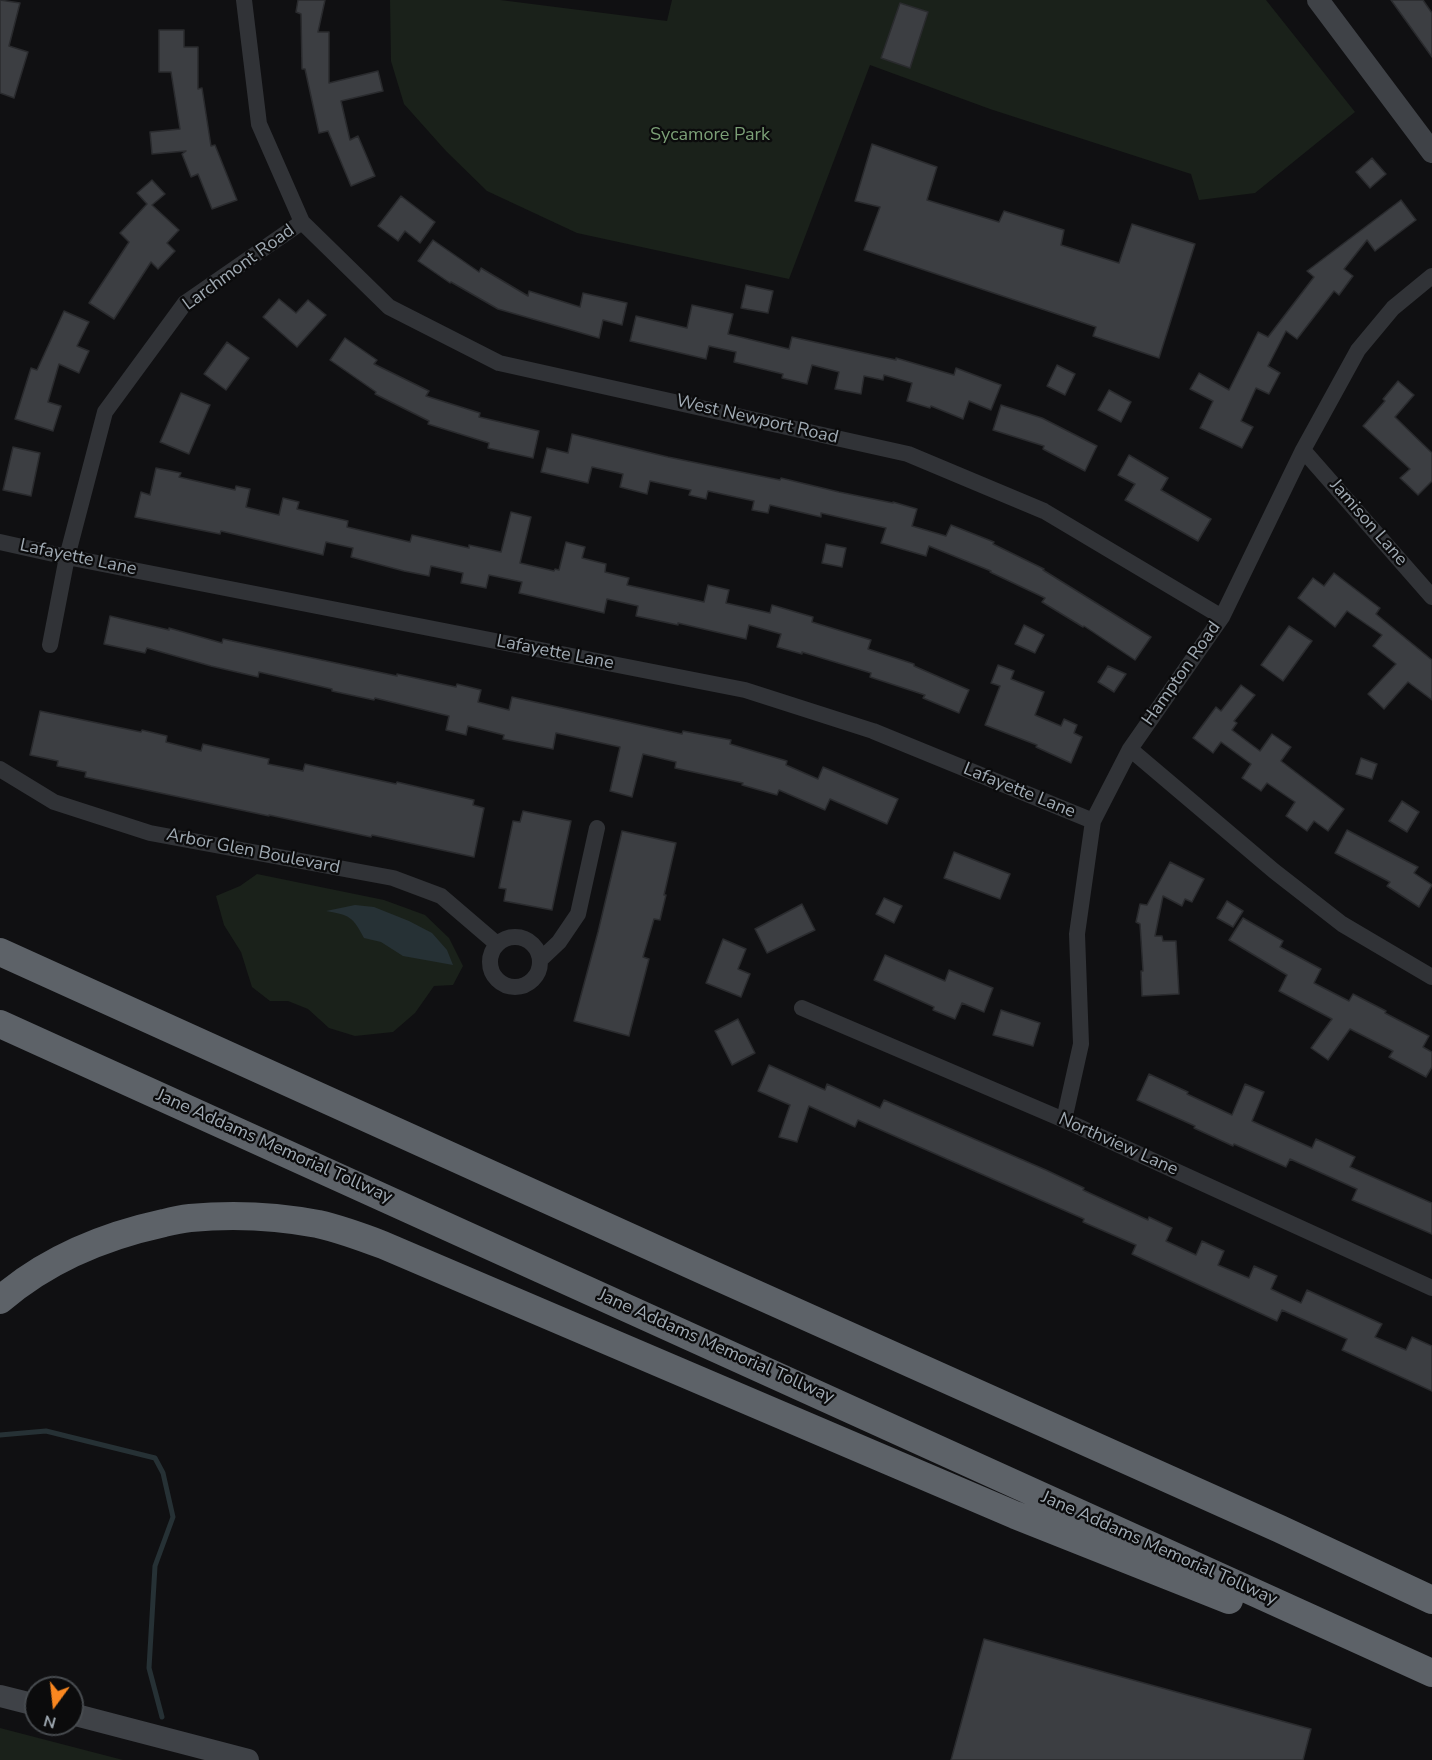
<!DOCTYPE html>
<html>
<head>
<meta charset="utf-8">
<style>
	body { margin:0 }
	#map { position:relative; width:1432px; height:1760px; overflow:hidden; background:#101012; font-family:"Nunito Sans",sans-serif }
	canvas { display:block }
	.north { position:absolute; left:24px; top:1676px; width:60px; height:60px; box-sizing:border-box; background:#0b0b0c; border:2px solid #474b4f; border-radius:50%; rotate:195deg; font-size:16px; font-weight:700; line-height:24px; text-align:center; color:#a0aab3 }
	.north::after { content:''; display:block; margin:auto; width:21px; height:27px; background:#f98720; clip-path:polygon(50% 0,100% 100%,50% 72%,0 100%) }
</style>
</head>
<body>
<div id="map">
<canvas width="1432" height="1760"></canvas>
<div class="north">N</div>
</div>
<script>
const context = document.querySelector('canvas').getContext('2d');
context.lineJoin = 'round';
function paint(path, color) {
  context.fillStyle = color;
  context.fill(path, 'evenodd');
}
function trace(path, color, width, dash) {
  context.strokeStyle = color;
  context.lineWidth = width;
  context.lineCap = dash ? 'butt' : 'round';
  context.setLineDash(dash || []);
  context.stroke(path);
}
function drawText(font, color, halo, rows, align = 'center') {
  context.font = font + ' "Nunito Sans",sans-serif';
  context.lineWidth = 4.5;
  context.setLineDash([]);
  context.textBaseline = 'middle';
  context.strokeStyle = halo;
  context.fillStyle = color;
  for (const [text, x, y, turn = 0] of rows) {
    context.save();
    context.translate(x, y);
    context.rotate((+turn || 0) * Math.PI / 180);
    context.textAlign = isNaN(turn) ? turn : align;
    if (halo) context.strokeText(text, 0, 0);
    context.fillText(text, 0, 0);
    context.restore();
  }
}
paint(new Path2D(`
	M390,0h110l167,21 5,-21h594l89,112 -100,81 -56,7 -8,-26 -201,-65 -120,-44 -81,214 -212,-46 -90,-42 -41,-40 -42,-47 -13,-43z
	M257,874l127,26 41,15 24,23 14,28 -10,19 -19,1 -19,27 -22,19 -38,4 -26,-8 -21,-19 -20,-8h-18l-18,-14 -11,-35 -17,-27 -8,-29 24,-10z
	M0,1728l123,32h-123z`), '#1a211a');
paint(new Path2D(`
	M355,905l19,2 35,14 23,12 15,17 6,15 -50,-9 -22,-14 -17,-4c-11,-21 -14,-23 -38,-27z`), '#263135');
trace(new Path2D(`
	M0,1435l46,-4 109,27 8,15 10,44 -18,49 -6,102 13,49`), '#263135', 5);
const building = new Path2D(`
	M0,0l20,3 -11,43 19,6 -14,46 -14,-5z
	M298,0h27l-7,32h11v51l49,-12 5,20 -42,10 9,39 8,-4 17,40 -24,10 -23,-55 -9,2 -14,-64h-3l-1,-55 -5,-2z
	M1391,0h32l9,13v44z
	M900,3l28,9 -18,56 -29,-10z
	M159,30h25v17h14v42l4,-1 9,58 4,-1 22,55 -25,9 -14,-35 -7,3 -9,-23 4,-3 -34,3 -2,-22 30,-3 -9,-57h-12z
	M872,144l65,23 -10,33 72,22 5,-11 60,19 -3,15 58,18 13,-39 63,20 -36,114 -66,-22 3,-9 -232,-77 16,-43 -25,-6z
	M1372,158l14,16 -16,14 -14,-16z
	M152,180l13,14 -13,11 27,25 -12,13 8,8 -17,18 -7,-7 -37,57 -25,-16 40,-61 -9,-9 27,-29 -10,-11z
	M401,196l34,26 -15,21 -15,-12 -7,10 -20,-15z
	M1401,200l15,20 -41,31 -8,-11 -23,29 9,7 -14,19 -5,-4 -37,48 -11,-8 -18,35 12,7 -11,21 -13,-6 -15,33 12,6 -11,21 -42,-20 13,-27 -23,-12 9,-16 30,17 29,-58 10,5 46,-60 -7,-6z
	M433,240l46,32 2,-4 47,28 1,-5 51,16 3,-14 44,10 -5,22 -19,-5 -4,18 -101,-29 -47,-27 -1,1 -32,-22z
	M746,285l27,6 -5,22 -27,-5z
	M279,299l17,14 12,-13 18,15 -29,32 -34,-30z
	M692,305l41,9 -5,20 61,15 3,-12 104,23v-2l58,17 2,-7 45,17 -10,25 -22,-9 -6,18 -32,-13 -1,2 -23,-7 5,-18 -28,-8 -1,5 -19,-4 -3,18 -26,-5 4,-17 -27,-7 -5,19 -25,-6 1,-4 -49,-12 2,-10 -27,-6 -3,13 -76,-18 6,-25 51,12z
	M64,311l25,11 -12,24 12,5 -10,22 -20,-9 -11,38 13,4 -8,25 -38,-12 16,-51 6,2z
	M345,338l32,22 -3,4 55,27 -3,5 54,17 -1,4 60,14 -6,27 -45,-10 1,-5 -61,-19 1,-3 -54,-27 1,-2 -46,-32z
	M227,342l22,16 -23,32 -22,-16z
	M1057,365l18,9 -10,21 -18,-9z
	M1398,381l16,14 -19,22 37,36v28l-14,14 -18,-17 10,-9 -47,-43 22,-25 -2,-2z
	M1109,390l22,12 -10,20 -23,-12z
	M181,393l29,12 -21,49 -29,-12z
	M1001,405l41,13 55,28 -12,25 -42,-22 1,-3 -51,-16z
	M572,434l96,23 112,23 1,-2 58,14 54,11v-1l24,7 -5,17 34,10 5,-11 43,17 -1,2 51,25 -1,1 108,67 -16,23 -51,-34 -1,1 -41,-25 3,-4 -55,-26 1,-1 -62,-25 -3,10 -45,-13 5,-15 -65,-15v4l-51,-12 -2,8 -16,-3 2,-9 -46,-10 -2,8 -17,-4 2,-5 -41,-9 -3,13 -27,-7 3,-13 -31,-7 -4,16 -47,-11 6,-24 21,5z
	M13,447l27,6 -9,43 -28,-6z
	M1129,455l39,23 -7,12 50,29 -13,22 -73,-41 10,-16 -17,-9z
	M156,468l25,5 -2,4 56,13 1,-4 14,3 -4,18 33,8 4,-17 16,4 -2,7 51,12 -1,6 63,15 2,-7 57,13v-3l32,7 10,-40 20,5 -11,46 34,8 1,-2 4,1 7,-28 19,5 -3,11 24,6 -1,8 24,6 -2,7 77,17 4,-17 21,5 -3,13 44,10 2,-8 41,12 -1,5 59,18 -3,9 46,15v2l55,24 -10,23 -36,-15 2,-3 -55,-18 1,-4 -69,-21v2l-25,-7 4,-13 -32,-9 -3,14 -68,-16v2l-42,-9 2,-10 -31,-7 -3,14 -85,-20 3,-11 -33,-7 -3,13 -25,-5 2,-10 -32,-7 -2,10 -25,-5 -53,-14 2,-9 -27,-6 -3,13 -102,-24 -1,3 -85,-17 6,-25 9,3z
	M826,544l20,4 -4,19 -20,-4z
	M1334,573l46,35 -4,6 56,46v40l-24,-18 -24,27 -16,-15 28,-30 -23,-18 9,-11 -35,-24 -12,16 -37,-29 15,-20 11,8z
	M110,616l59,14v-2l53,15 1,-4 174,37v-2l59,13 1,-3 24,6 -3,12 31,8 3,-13 170,37 1,-3 48,9 -1,4 57,17 -1,4 32,14 5,-12 75,32 -11,25 -57,-25 -5,11 -46,-20 -2,5 -35,-10 1,-2 -68,-15 1,-6 -33,-8 -11,43 -22,-6 10,-44 -64,-14 -3,16 -50,-10 1,-4 -36,-9 -2,9 -20,-5 3,-14 -74,-18 -1,2 -42,-9v-2l-73,-17 -1,5 -47,-11 -64,-18 -2,5 -41,-9z
	M1024,625l20,10 -9,18 -20,-9z
	M1289,626l23,15 -29,40 -22,-16z
	M998,665l16,6 -3,8 33,13 -9,23 26,11 3,-7 13,6 -3,8 8,4 -11,26 -35,-16 1,-2 -52,-20 15,-39 -9,-3z
	M1108,666l18,8 -12,18 -16,-10z
	M1241,685l14,10 -21,26 3,2 -5,7 28,21 12,-17 19,13 -10,14 63,48 -16,22 -14,-10 -7,10 -21,-15 9,-14 -28,-19 -6,8 -19,-13 9,-14 -30,-22 -8,11 -20,-15 23,-31 5,4z
	M40,711l101,21 1,-2 25,6 -1,6 35,9 2,-7 66,15 -1,5 35,7 2,-7 91,20 1,-2 77,18 -1,5 11,3 -10,49 -102,-22 -1,2 -102,-22v1l-184,-39 1,-5 -29,-6 1,-5 -28,-6z
	M1361,758l16,6 -5,15 -16,-5z
	M1402,801l17,11 -12,20 -18,-11z
	M523,811l48,10 -19,89 -48,-9 2,-12 -7,-1 14,-67 7,1z
	M1347,830l71,37 -4,6 18,12 -13,22 -32,-21 3,-4 -55,-29z
	M622,831l54,12 -12,52h2l-6,25 -6,-1 -11,38 6,2 -20,77 -55,-15 24,-89z
	M954,852l56,22 -10,25 -56,-21z
	M1170,862l34,17 -12,23 -7,-3 -3,7 -19,-10 -8,40h7l1,5h13l3,53 -37,2 -1,-25h2l-3,-47 -4,-2 4,-18 7,1z
	M884,898l18,8 -8,17 -18,-9z
	M1227,901l16,10 -10,16 -16,-9z
	M802,904l13,26 -48,23 -12,-24z
	M1243,918l40,23 -3,6 41,22 -7,14 35,18 4,-7 33,17 -1,2 44,23 -6,11 9,5v15l-6,10 -37,-20 4,-6 -43,-22 -22,31 -17,-12 21,-29 -53,-28 8,-16 -58,-35z
	M723,939l23,10 -8,20 12,5 -9,23 -35,-14z
	M885,955l60,26 4,-11 44,18 -9,24 -22,-9 -7,16 -22,-9 1,-3 -60,-27z
	M1001,1010l39,13 -7,23 -40,-11z
	M738,1019l17,34 -23,12 -17,-34z
	M769,1065l56,25 2,-6 53,24 4,-8 162,70 38,18 -1,2 65,30 1,-3 23,11 -6,13 30,14 6,-14 22,10 -6,14 31,13 5,-12 23,10 -6,13 30,14 6,-13 75,34 -7,13 31,13 6,-13 20,9v45l-90,-41 5,-11 -65,-29 -5,11 -145,-67 4,-9 -53,-23 1,-3 -226,-99 -3,7 -46,-21 -12,36 -18,-5 11,-32 -32,-14z
	M1149,1074l39,18 -1,2 45,21 13,-31 19,8 -12,29 60,27 4,-9 39,18 -5,10 82,36v31l-80,-34 5,-11 -67,-30 -4,8 -52,-23 -1,2 -39,-18 1,-2 -58,-26z
	M984,1639l327,90 -8,31h-352z`);
paint(building, '#3c3e42');
trace(building, '#2a2b2e', 1.5);
trace(new Path2D(`
	M244,0l15,124 43,98 87,85 110,56 409,91 136,57 178,106
	M1303,450l129,147
	M0,542l67,15 678,133 128,41 220,90
	M50,645l17,-88 38,-145 80,-109 117,-81
	M1130,749l144,122 68,53 90,53
	M0,769l54,33 96,31 243,45 48,18 56,48
	M490 962a25 25 0 1 1 50 0a25 25 0 1 1-50 0Z
	M540,960l19,-18 19,-28 19,-86
	M802,1008l262,112 368,168
	M1064,1120l17,-76 -4,-110 16,-113 37,-72 92,-132 81,-167 55,-100 35,-42 39,-32`), '#313337', 16);
trace(new Path2D(`
	M1318,0l114,152
	M0,1696l36,9
	M72,1714l176,46`), '#3f4247', 22);
trace(new Path2D(`
	M0,952l709,321 571,256 152,71
	M0,1024l1432,649
	M0,1300c46,-40 104,-64 164,-77 8,-2 17,-4 26,-5 43,-4 86,-2 128,6 22,5 44,13 65,21l632,270 214,85`), '#5d6268', 28);
drawText('18px', '#7b9f76', '#0b0b0c', [
	["Sycamore Park",710,136]
]);
drawText('18px', '#a0aab3', '#0b0b0c', [
	["Larchmont Road",239,268,-36],
	["West Newport Road",757,420,13],
	["Jamison Lane",1368,523,49],
	["Lafayette Lane",78,558,12],
	["Lafayette Lane",555,653,11],
	["Hampton Road",1182,674,-55],
	["Lafayette Lane",1019,791,22],
	["Arbor Glen Boulevard",253,852,11],
	["Northview Lane",1118,1145,24],
	["Jane Addams Memorial Tollway",274,1147,24],
	["Jane Addams Memorial Tollway",716,1347,24],
	["Jane Addams Memorial Tollway",1159,1549,24]
]);
</script>
</body>
</html>
